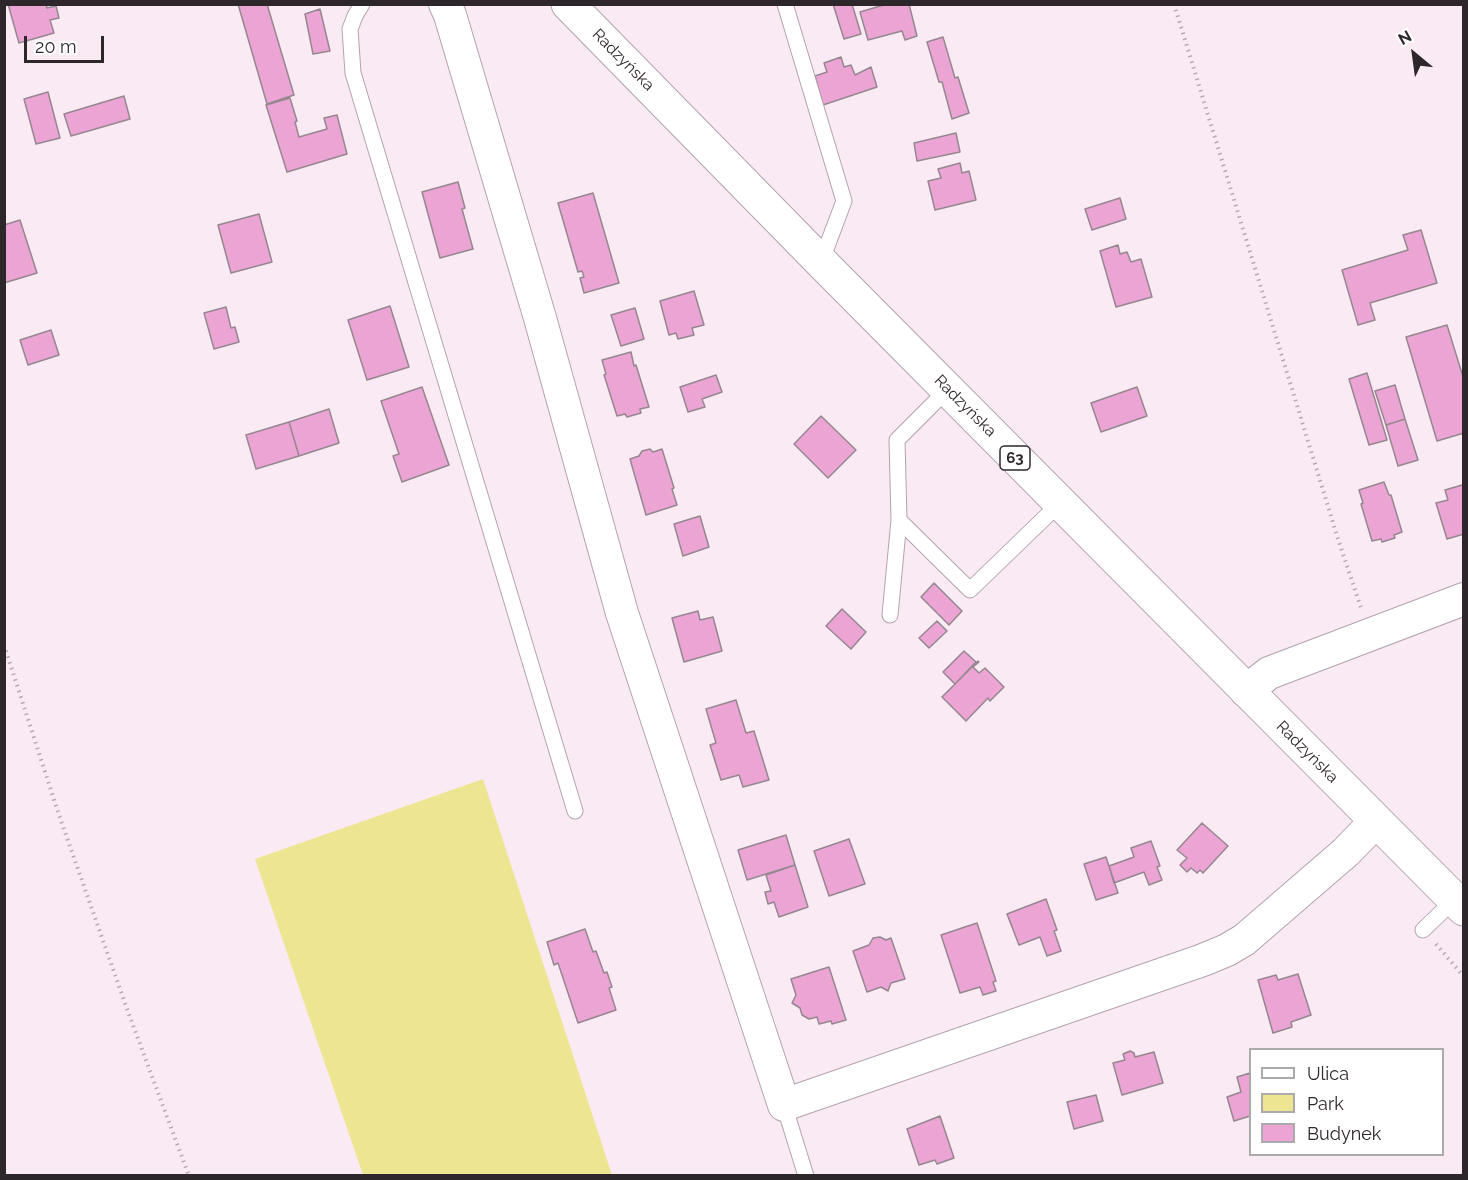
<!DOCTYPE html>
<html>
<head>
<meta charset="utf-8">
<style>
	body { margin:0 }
	#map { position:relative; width:1468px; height:1180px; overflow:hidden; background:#faeaf4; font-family:Raleway,sans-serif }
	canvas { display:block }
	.frame { position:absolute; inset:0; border:6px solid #2d272b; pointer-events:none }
	.legend { position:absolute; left:1249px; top:1048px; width:195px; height:108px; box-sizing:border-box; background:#fff; border:2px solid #aba9aa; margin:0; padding:8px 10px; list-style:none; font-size:18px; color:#2d272b }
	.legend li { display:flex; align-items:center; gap:12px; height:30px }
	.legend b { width:30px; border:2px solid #aba9aa }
	.north { position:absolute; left:1384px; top:24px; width:60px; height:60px; -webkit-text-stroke:4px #fff; paint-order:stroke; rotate:331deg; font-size:16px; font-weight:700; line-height:24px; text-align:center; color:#2d272b }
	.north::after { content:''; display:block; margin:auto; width:21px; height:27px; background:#2d272b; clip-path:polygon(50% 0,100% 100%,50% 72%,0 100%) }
	.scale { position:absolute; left:24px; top:36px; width:80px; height:27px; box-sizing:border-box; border:3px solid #2d272b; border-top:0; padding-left:8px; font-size:18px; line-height:21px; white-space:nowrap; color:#2d272b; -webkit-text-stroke:4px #fff; paint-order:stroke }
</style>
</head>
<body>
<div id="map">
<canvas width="1468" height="1180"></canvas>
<div class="frame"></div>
<ul class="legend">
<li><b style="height:8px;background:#fff"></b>Ulica</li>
<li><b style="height:16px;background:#eee593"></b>Park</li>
<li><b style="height:16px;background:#eba4d4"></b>Budynek</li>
</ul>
<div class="north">N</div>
<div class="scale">20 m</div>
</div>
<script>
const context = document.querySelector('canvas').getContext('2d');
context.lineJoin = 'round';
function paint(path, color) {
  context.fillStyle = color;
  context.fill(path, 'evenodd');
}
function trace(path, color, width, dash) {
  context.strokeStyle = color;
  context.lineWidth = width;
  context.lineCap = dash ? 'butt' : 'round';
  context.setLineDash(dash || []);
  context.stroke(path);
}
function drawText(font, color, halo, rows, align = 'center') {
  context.font = font + ' Raleway,sans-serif';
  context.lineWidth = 4.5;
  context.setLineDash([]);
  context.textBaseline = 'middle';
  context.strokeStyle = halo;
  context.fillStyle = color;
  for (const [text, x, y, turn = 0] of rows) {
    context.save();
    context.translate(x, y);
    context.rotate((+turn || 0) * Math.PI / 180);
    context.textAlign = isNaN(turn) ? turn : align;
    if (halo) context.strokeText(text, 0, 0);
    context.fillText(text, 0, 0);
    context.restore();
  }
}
paint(new Path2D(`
	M483,779l129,396h-249l-108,-316z`), '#eee593');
const building = new Path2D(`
	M8,4h38l1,4 9,-2 3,12 -9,2 4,13 -35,10z
	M238,4h29l27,91 -27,9z
	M833,4h19l9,30 -17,5z
	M887,4h22l8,32 -12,4 -3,-9 -34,9 -8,-28z
	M320,9l10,42 -17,3 -8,-40z
	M943,37l12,41 3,-1 11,36 -17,6 -10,-37h-3l-12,-40z
	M841,57l3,10 7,-2 4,10 16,-8 6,20 -54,18 -8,-29 12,-4 -3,-9z
	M48,92l12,46 -24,6 -12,-45z
	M124,96l6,23 -59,17 -7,-22z
	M290,98l7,23 -2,1 4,15 28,-8 -3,-11 13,-3 10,39 -60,18 -21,-67z
	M956,133l4,19 -43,9 -3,-18z
	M960,163l2,10 7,-2 7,29 -41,10 -7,-29 13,-3 -3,-9z
	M458,182l7,26 -3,1 11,40 -33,9 -18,-66z
	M593,193l26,90 -35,10 -4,-15 4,-1 -2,-6 -4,1 -20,-69z
	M1120,198l6,21 -34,11 -7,-21z
	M259,214l13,48 -41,11 -13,-48z
	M20,220l17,53 -33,10v-58z
	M1421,230l16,53 -67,20 5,17 -17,5 -16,-55 66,-20 -5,-15z
	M1118,245l2,9 7,-2 4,10 10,-3 11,38 -36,10 -16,-56z
	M694,291l10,34 -12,3 2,7 -16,4 -2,-6 -7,2 -9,-34z
	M390,306l19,61 -42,13 -19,-60z
	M226,307l5,21 4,-1 4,15 -25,7 -10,-36z
	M635,308l9,31 -23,7 -10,-31z
	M1447,325l17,55v53l-27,8 -31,-104z
	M51,330l8,25 -31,10 -8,-25z
	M631,352l3,14 2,-1 13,42 -9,2 1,4 -14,4 -2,-3 -8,2 -13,-41 2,-1 -4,-14z
	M1367,373l20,67 -18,5 -20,-66z
	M716,375l6,17 -20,7 3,8 -17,5 -8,-25z
	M1395,385l10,34 -19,6 -11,-34z
	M422,387l27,78 -47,17 -9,-26 6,-2 -18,-53z
	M1137,387l10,29 -46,16 -10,-29z
	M329,409l10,34 -40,13 -10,-34z
	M821,416l35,34 -28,28 -34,-34z
	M1405,419l13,41 -20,6 -12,-41z
	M289,422l10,34 -43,13 -10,-34z
	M650,449l3,3 9,-3 12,39 -2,1 5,16 -31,10 -16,-56 9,-3 3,-5z
	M1384,482l5,13h2l11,37 -8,3 1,3 -13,4 -1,-3 -9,2 -11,-37 2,-1 -4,-13z
	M1462,485l2,4v45l-17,5 -11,-36 12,-3 -3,-10z
	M700,516l9,31 -26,9 -9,-32z
	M934,583l28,28 -13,14 -28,-28z
	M842,609l24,23 -15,17 -25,-23z
	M698,611l2,9 13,-3 9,34 -38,11 -12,-44z
	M937,621l10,10 -18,17 -10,-10z
	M964,651l12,11 -21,22 -12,-12z
	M978,661l1,1 -6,5 6,6 6,-5 19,19 -14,14 -2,-3 -22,23 -24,-24z
	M736,700l10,33 8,-2 15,49 -26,7 -4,-12 -18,5 -11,-35 6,-2 -10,-34z
	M1202,823l26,23 -25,27 -3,-3 -3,3 -6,-5 -4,4 -7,-7 7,-7 -10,-8z
	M786,835l9,30 -48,15 -9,-30z
	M849,839l16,45 -36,12 -15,-45z
	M1151,841l9,25 -3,1 5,13 -13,5 -5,-13 -30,11 -5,-17 25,-9 -3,-9z
	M1106,857l12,36 -22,7 -12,-36z
	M795,865l13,42 -29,10 -5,-15 -6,2 -3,-12 6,-1 -5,-16z
	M1046,899l11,31 -3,1 7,20 -14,5 -7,-19 -21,8 -12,-31z
	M977,923l19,58 -3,1 3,9 -13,4 -3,-8 -20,6 -19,-58z
	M585,929l8,23 3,-1 8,22 3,-1 5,15 -3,1 7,22 -38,13 -20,-60 -4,2 -7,-23z
	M880,937l6,3 5,-2 14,41 -14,4 -3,8 -7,-4 -14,5 -14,-41 16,-6 4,-7z
	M829,967l17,53 -14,4 -1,-3 -12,3 -2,-7 -8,2 -7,-4 -2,-7 -8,-5 4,-8 -5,-16z
	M1298,974l13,41 -20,7 1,5 -19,6 -15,-53 18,-5 2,5z
	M1130,1051l4,2 1,4 19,-5 9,31 -41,12 -9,-32 12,-3 -2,-6z
	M1250,1073v43l-16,5 -7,-24 14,-5 -4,-15z
	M1096,1095l7,26 -29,8 -7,-27z
	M940,1116l14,42 -17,6 -2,-4 -16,5 -12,-36z`);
paint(building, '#eba4d4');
trace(building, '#958790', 1.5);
const lane = new Path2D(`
	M362,4l-7,12 -5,13 3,44 222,738
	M785,4l59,197 -23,61
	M899,520l71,70 90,-87
	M890,615l9,-95 -2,-80 51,-51
	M1423,930l31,-30
	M784,1105l22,71`);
const street = new Path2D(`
	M445,4l5,11 90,303 82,295 162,492 419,-145 24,-10 17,-10 102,-88 30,-31
	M1246,691l23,-18 195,-74`);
const primary = new Path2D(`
	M568,4l253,258 643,647`);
trace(lane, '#b2a3ad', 17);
trace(street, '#b2a3ad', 34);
trace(primary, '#b2a3ad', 35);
trace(new Path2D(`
	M1174,4l164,535 23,69
	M4,645l55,170 68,194 62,167
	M1436,944l28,33`), '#b6aab2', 4, [1.5, 4.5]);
trace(lane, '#fff', 15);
trace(street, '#fff', 32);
trace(primary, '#fff', 33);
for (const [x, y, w] of [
	[1015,458,30]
]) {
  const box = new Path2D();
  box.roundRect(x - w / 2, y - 12, w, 24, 4.5);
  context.fillStyle = '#fff';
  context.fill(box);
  trace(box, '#2d272b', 1.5);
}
drawText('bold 15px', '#2d272b', null, [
	["63",1015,458]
]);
drawText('16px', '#2d272b', '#fff', [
	["Radzyńska",623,60,45],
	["Radzyńska",965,406,45],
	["Radzyńska",1307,752,45]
]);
</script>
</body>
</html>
